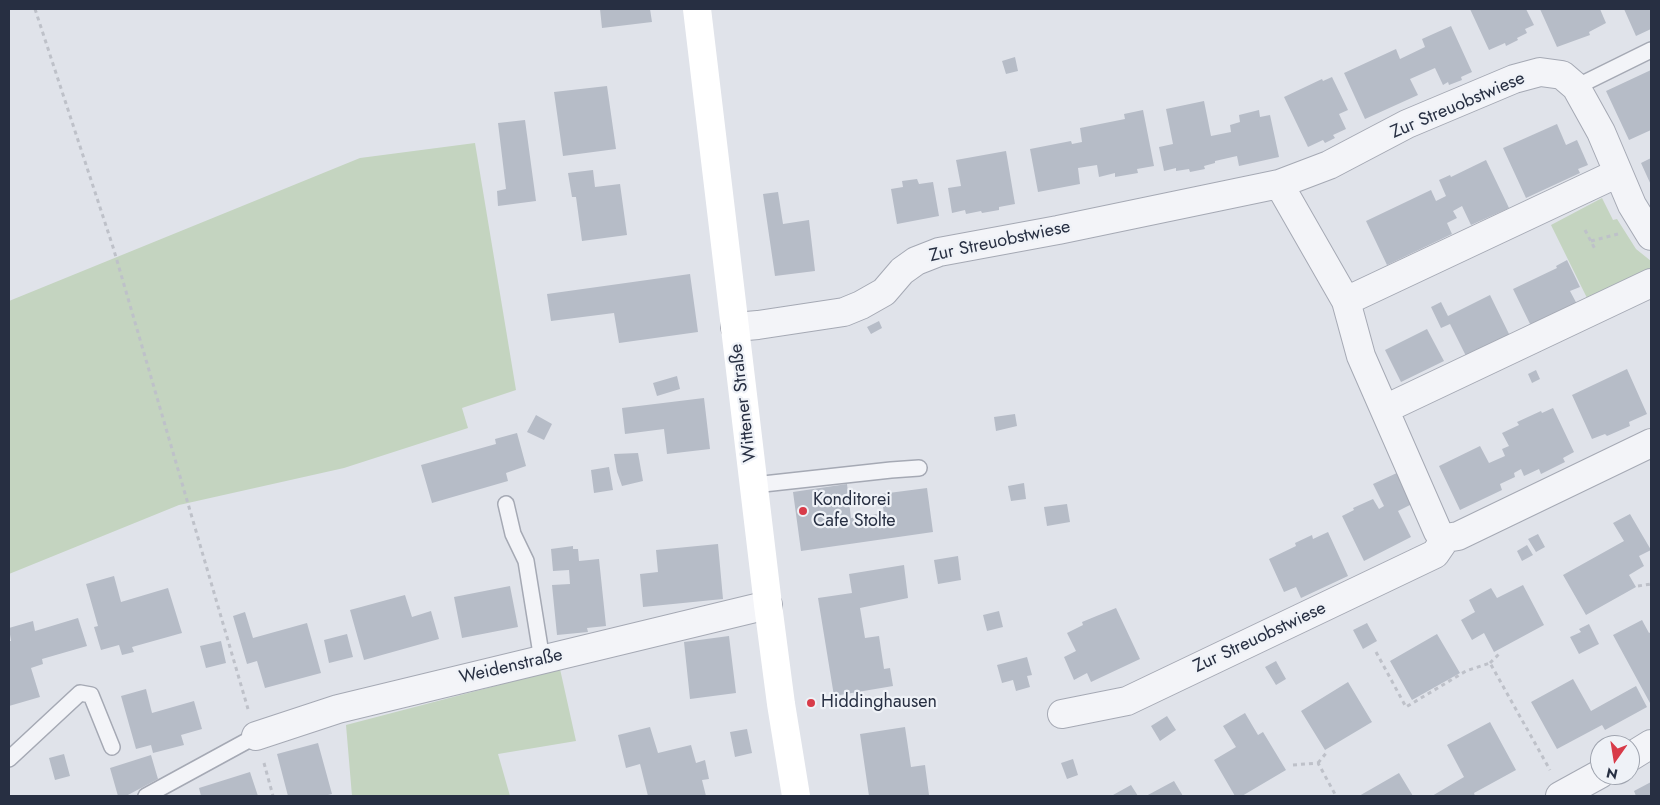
<!DOCTYPE html>
<html>
<head>
<meta charset="utf-8">
<style>
	body { margin:0 }
	#map { position:relative; width:1660px; height:805px; overflow:hidden; background:#e0e3ea; font-family:Jost,sans-serif }
	canvas { display:block }
	.frame { position:absolute; inset:0; border:10px solid #272f42; pointer-events:none }
	.north { position:absolute; left:1590px; top:735px; width:50px; height:50px; box-sizing:border-box; background:#eff2f7; border:1px solid #9fa4af; border-radius:50%; rotate:193deg; font-size:14px; font-weight:700; line-height:20px; text-align:center; color:#272f42 }
	.north::after { content:''; display:block; margin:auto; width:18px; height:22px; background:#d83b49; clip-path:polygon(50% 0,100% 100%,50% 72%,0 100%) }
</style>
</head>
<body>
<div id="map">
<canvas width="1660" height="805"></canvas>
<div class="frame"></div>
<div class="north">N</div>
</div>
<script>
const context = document.querySelector('canvas').getContext('2d');
context.lineJoin = 'round';
function paint(path, color) {
  context.fillStyle = color;
  context.fill(path, 'evenodd');
}
function trace(path, color, width, dash) {
  context.strokeStyle = color;
  context.lineWidth = width;
  context.lineCap = dash ? 'butt' : 'round';
  context.setLineDash(dash || []);
  context.stroke(path);
}
function drawText(font, color, halo, rows, align = 'center') {
  context.font = font + ' Jost,sans-serif';
  context.lineWidth = 4.5;
  context.setLineDash([]);
  context.textBaseline = 'middle';
  context.strokeStyle = halo;
  context.fillStyle = color;
  for (const [text, x, y, turn = 0] of rows) {
    context.save();
    context.translate(x, y);
    context.rotate((+turn || 0) * Math.PI / 180);
    context.textAlign = isNaN(turn) ? turn : align;
    if (halo) context.strokeText(text, 0, 0);
    context.fillText(text, 0, 0);
    context.restore();
  }
}
paint(new Path2D(`
	M475,143l41,247 -54,18 6,20 -124,40 -165,37 -170,69v-273l351,-143z
	M1602,198l11,22 4,-1 19,30 15,12v16l-63,23 -37,-75z
	M560,669l16,72 -78,13 12,42h-158l-6,-71z`), '#c4d4c0');
paint(new Path2D(`
	M600,9h50l2,13 -50,6z
	M1470,9h56l8,16 -9,4 2,4 -10,5 1,2 -12,6 -1,-3 -16,7z
	M1540,9h60l6,14 -17,9 1,3 -33,12z
	M1624,9h27v20l-15,7z
	M1451,26l21,46 -11,5 1,3 -13,5 -1,-3 -5,3 -8,-17 -25,11 8,16 -53,24 -21,-46 52,-24 4,10 25,-12 -3,-8z
	M1015,57l3,14 -12,3 -4,-13z
	M1651,70v60l-22,10 -23,-49z
	M1332,77l16,33 -9,4 7,15 -13,6 2,3 -10,5 -2,-3 -15,7 -24,-50 38,-18 1,2z
	M607,86l9,63 -53,7 -9,-64z
	M1204,101l7,35 20,-4 -1,-7 10,-3 -1,-7 20,-5 1,7 10,-2 9,42 -40,9 -2,-10 -22,5v2l-11,3 1,3 -15,3 -1,-3 -13,2v-3l-12,3 -5,-24 14,-3 -7,-35z
	M1143,110l11,56 -17,3 1,4 -23,4v-4l-16,4 -2,-12 -19,3 2,16 -42,8 -8,-43 41,-8 1,3 10,-2 -2,-14 45,-9 -1,-5z
	M525,120l11,81 -38,5 -1,-15 9,-2 -8,-66z
	M1557,124l9,21 11,-5 11,25 -10,4 2,4 -54,25 -23,-50z
	M1006,151l9,53 -16,3v3l-17,3 -1,-2 -15,3 -1,-4 -13,3 -4,-25 13,-2 -5,-26z
	M1651,158v27l-10,-22z
	M1486,160l23,48 -38,17 -9,-19 -9,5 4,7 -10,5 5,11 -65,31 -21,-44 65,-31 5,11 10,-5 -7,-16 11,-5 1,2z
	M593,170l2,17 25,-3 7,51 -45,6 -6,-44h-4l-4,-24z
	M917,179l2,5 14,-2 6,34 -42,8 -6,-35 12,-2 -1,-6z
	M778,192l5,32 26,-4 6,51 -40,5 -12,-82z
	M1567,260l13,27 -10,4 8,15 -46,22 -19,-39 44,-21 -1,-2z
	M690,274l8,58 -79,11 -5,-30 -63,8 -4,-27z
	M1490,295l20,41 -43,22 -17,-34 -9,4 -10,-21 10,-5 7,14z
	M879,321l3,7 -11,6 -4,-7z
	M1427,329l17,32 -43,21 -16,-32z
	M1627,369l20,45 -18,8 1,4 -23,10 -2,-2 -13,5 -20,-44z
	M1536,370l4,9 -8,4 -4,-9z
	M677,376l3,13 -23,7 -4,-13z
	M704,398l6,51 -43,5 -3,-25 -39,5 -3,-26z
	M1553,408l21,44 -11,6 2,4 -24,12 -2,-5 -15,7 -3,-7 -7,4 1,4 -15,7 2,6 -42,20 -21,-44 41,-20 9,17 16,-7 -3,-7 7,-3 -7,-13 17,-8 -2,-3 24,-11 1,2z
	M1015,414l2,12 -21,5 -2,-14z
	M536,415l16,9 -8,16 -17,-8z
	M517,433l9,33 -20,7 2,8 -76,22 -11,-38 75,-21 -1,-5z
	M638,453l5,28 -21,5 -5,-14 -3,-18z
	M609,467l4,23 -19,3 -3,-23z
	M1399,472l15,31 -16,8 13,26 -47,24 -22,-45 12,-6 -1,-2 20,-9 6,10 5,-3 -11,-22z
	M1024,483l2,16 -15,2 -3,-15z
	M847,484l4,34 33,-5 -3,-19 46,-6 6,44 -132,19 -8,-59z
	M1067,504l3,18 -23,4 -3,-19z
	M1630,514l21,36 -12,6 5,10 -15,9 7,12 -50,28 -23,-40 61,-34 -11,-18z
	M1328,532l20,44 -47,22 -5,-11 -12,5 -15,-33 27,-13 -1,-3 17,-8 1,4z
	M1538,534l7,13 -9,5 -8,-13z
	M718,544l5,55 -80,8 -3,-33 18,-2 -2,-22z
	M1527,545l6,10 -11,6 -5,-10z
	M573,546v3h5l1,12 20,-2 7,67 -19,2 1,4 -31,3 -5,-50 18,-1 -1,-14 -16,1 -2,-22z
	M958,556l3,24 -23,4 -4,-24z
	M904,565l4,33 -48,10 5,30 14,-2 5,33 6,-1 3,18 -59,10 -16,-98 34,-5 -3,-19z
	M114,576l7,26 47,-14 14,45 -50,14 2,5 -12,3 -3,-10 -18,5 -7,-23 4,-1 -12,-42z
	M1523,585l21,40 -50,27 -10,-19 -12,7 -11,-20 14,-8 -6,-12 22,-12 6,10z
	M510,586l8,41 -56,11 -8,-41z
	M405,595l7,22 19,-6 8,28 -75,21 -14,-50z
	M1116,608l24,51 -49,23 -4,-9 -13,7 -10,-23 12,-6 -9,-18 16,-8 -1,-3z
	M999,611l4,16 -16,4 -4,-16z
	M245,612l8,26 54,-15 14,50 -56,15 -8,-27 -10,3 -14,-48z
	M78,618l9,28 -45,13 1,5 -12,4 9,29 -31,9v-65h2l-2,-13 24,-7 2,10z
	M1642,620l7,13 2,-1v70l-1,1 -37,-68z
	M1367,623l10,18 -14,8 -10,-19z
	M1589,624l10,20 -20,10 -9,-17 11,-5 -2,-3z
	M347,634l6,23 -24,6 -5,-23z
	M1437,634l23,39 -48,27 -22,-39z
	M729,636l7,57 -46,6 -6,-57z
	M221,641l5,22 -20,5 -6,-22z
	M1027,657l5,18 -5,1 3,11 -14,4 -3,-11 -11,3 -5,-18z
	M1276,661l10,18 -10,6 -11,-18z
	M1573,679l18,32 45,-25 11,21 -42,23 -3,-5 -45,24 -26,-47z
	M1348,682l24,40 -47,28 -24,-39z
	M146,689l6,24 42,-12 8,28 -21,6 3,10 -31,8 -2,-8 -15,4 -15,-53z
	M1245,713l13,22 5,-3 23,38 -44,26h-7l-21,-36 22,-13 -13,-21z
	M1167,716l9,14 -16,11 -9,-15z
	M1490,722l26,48 -42,23 1,3h-43l32,-19 -17,-32z
	M650,727l8,26 33,-8 5,18 9,-3 4,19 -7,1 4,16h-58l-8,-32 -14,4 -8,-33z
	M905,727l6,40 14,-2 4,30 -60,1 -9,-62z
	M747,729l5,24 -17,4 -5,-25z
	M318,743l14,51 -8,2h-36l-11,-42z
	M64,754l6,22 -15,4 -6,-22z
	M151,755l7,24 -32,17h-8l-8,-28z
	M1073,759l5,16 -11,4 -6,-16z
	M250,772l8,24h-57l-2,-8z
	M1399,773l14,23h-54z
	M1174,781l9,15h-37z
	M1651,782v14h-15l-2,-5z
	M1131,785l7,11h-24l-1,-1z`), '#b6bcc7');
const service = new Path2D(`
	M1576,87l75,-37
	M754,485l137,-15 28,-2
	M506,504l7,30 13,27 16,99
	M9,759l71,-66 11,2 21,52
	M146,796l110,-60`);
const minor = new Path2D(`
	M1279,184l67,117 15,55 77,176 8,6 12,-2 193,-93
	M1346,301l272,-128
	M735,327l23,-2 86,-13 17,-7 23,-13 18,-21 14,-10 23,-9 119,-22 221,-46 50,-19 78,-41 107,-45 26,-7 22,3 14,12 25,45 31,73 19,31
	M1385,409l266,-126
	M1062,714l65,-13 308,-147 11,-16
	M256,736l82,-27 430,-104
	M1630,757l21,-13
	M1560,796l40,-22`);
trace(service, '#a5a9b4', 18);
trace(minor, '#a5a9b4', 30);
trace(new Path2D(`
	M35,9l78,238 135,462
	M1585,230l10,19
	M1591,241l27,-7
	M1638,586l13,-2
	M1376,652l30,55 60,-36 24,-8 60,107
	M1490,663l11,-11
	M264,763l9,33
	M1318,763l9,-11
	M1293,765l25,-2 18,33`), '#bec1c9', 3, [4, 4]);
trace(service, '#f3f4f8', 15);
trace(minor, '#f3f4f8', 28);
trace(new Path2D(`
	M697,9l71,596 13,99 15,92`), '#fff', 28);
for (const [x, y, r, color] of [
	[803,511,5,"#d83b49"],
	[811,703,5,"#d83b49"]
]) {
  const dot = new Path2D();
  dot.arc(x, y, r, 0, 2 * Math.PI);
  context.fillStyle = color;
  context.fill(dot);
  trace(dot, '#eff2f7', 2);
}
drawText('18px', '#272f42', '#eff2f7', [
	["Zur Streuobstwiese",1458,106,-23],
	["Zur Streuobstwiese",1000,242,-12],
	["Wittener Straße",744,403,-97],
	["Zur Streuobstwiese",1260,638,-25],
	["Weidenstraße",511,667,-13]
]);
drawText('18px', '#272f42', '#eff2f7', [
	["Konditorei",813,501],
	["Cafe Stolte",813,522],
	["Hiddinghausen",821,703]
], 'left');
</script>
</body>
</html>
